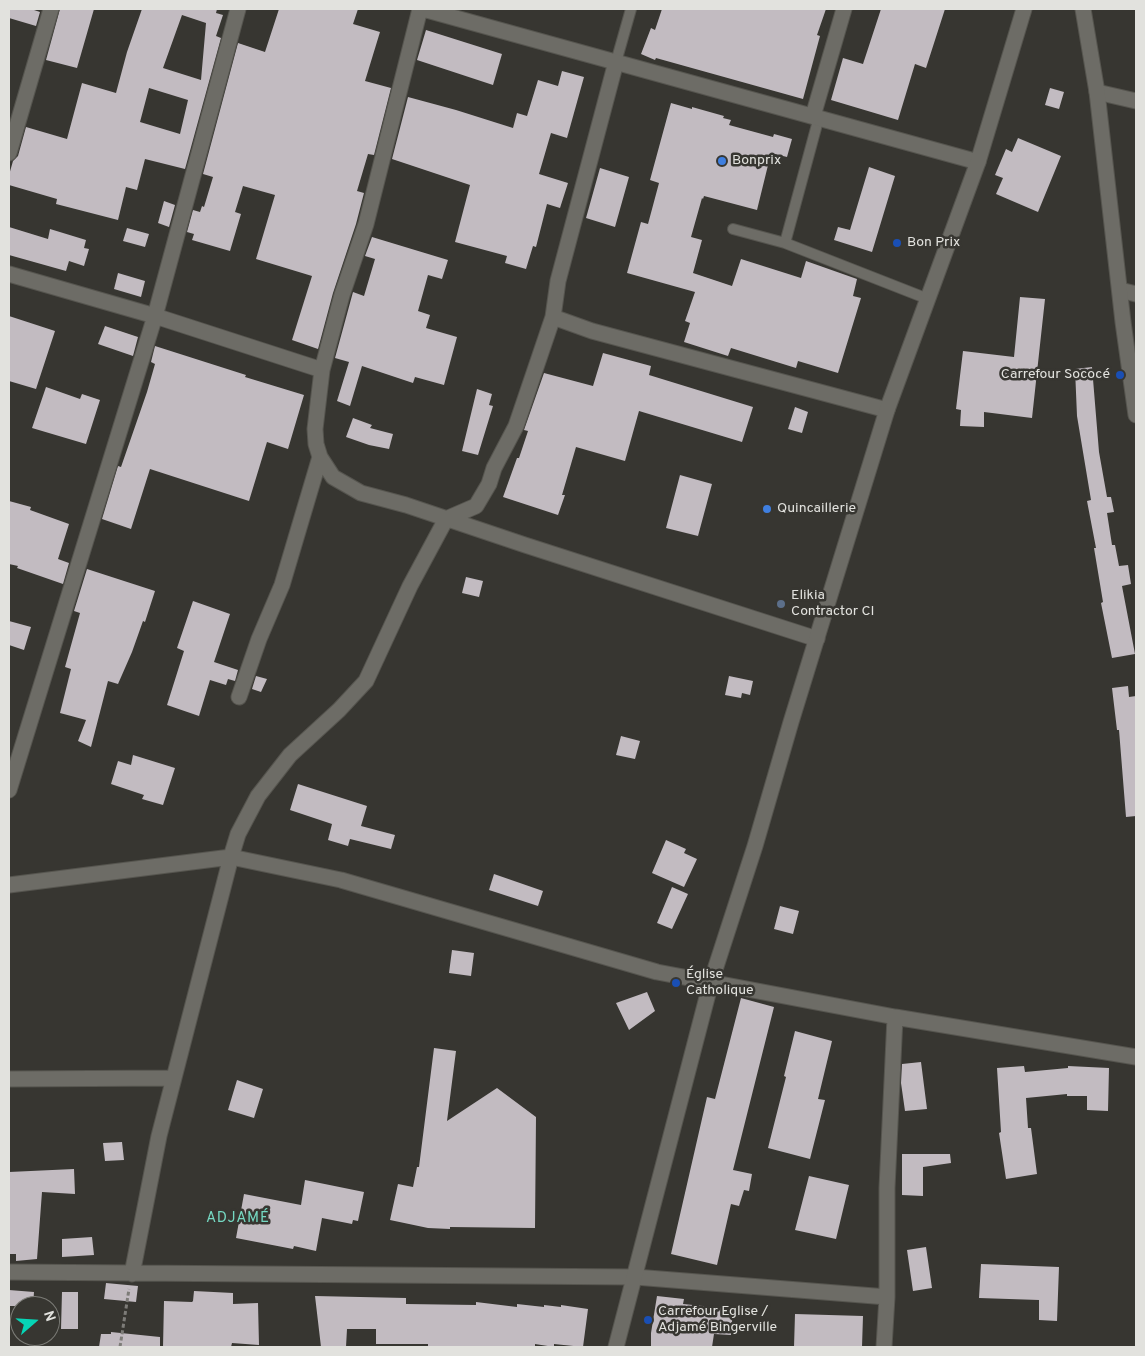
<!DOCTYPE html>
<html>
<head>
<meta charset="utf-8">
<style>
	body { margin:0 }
	#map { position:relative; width:1145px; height:1356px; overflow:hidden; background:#373631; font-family:Overpass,sans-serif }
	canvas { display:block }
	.frame { position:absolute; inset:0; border:10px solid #e2e2de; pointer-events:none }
	.north { position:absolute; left:10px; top:1296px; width:50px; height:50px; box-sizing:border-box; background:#373631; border:1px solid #7b7b76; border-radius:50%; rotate:71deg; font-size:14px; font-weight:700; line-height:20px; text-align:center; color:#e2e2de }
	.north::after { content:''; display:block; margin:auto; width:18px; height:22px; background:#06d5b6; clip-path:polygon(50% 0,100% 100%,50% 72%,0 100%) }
</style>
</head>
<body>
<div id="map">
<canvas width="1145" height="1356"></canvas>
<div class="frame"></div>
<div class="north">N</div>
</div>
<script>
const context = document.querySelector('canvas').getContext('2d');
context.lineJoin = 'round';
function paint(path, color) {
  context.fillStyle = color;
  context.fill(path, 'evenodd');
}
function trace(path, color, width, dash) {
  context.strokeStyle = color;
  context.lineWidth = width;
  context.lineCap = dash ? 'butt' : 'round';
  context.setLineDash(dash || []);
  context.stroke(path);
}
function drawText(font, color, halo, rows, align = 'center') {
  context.font = font + ' Overpass,sans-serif';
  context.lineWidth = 5;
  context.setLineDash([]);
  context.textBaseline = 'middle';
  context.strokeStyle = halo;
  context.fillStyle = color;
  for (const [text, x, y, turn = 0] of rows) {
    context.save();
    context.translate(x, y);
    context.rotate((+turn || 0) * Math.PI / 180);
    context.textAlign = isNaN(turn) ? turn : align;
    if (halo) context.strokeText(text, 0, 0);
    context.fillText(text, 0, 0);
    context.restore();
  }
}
paint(new Path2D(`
	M9,9h22l9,3 -4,14 -27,-8z
	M60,9h34l-17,59 -31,-8z
	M142,9h75l-1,4 7,2 -7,21 5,2 -36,131 -40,-10 -8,31 -11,-3 -8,33 -62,-16 1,-5 -48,-14v-10l4,-14 5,-5 8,-29 41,12 15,-56 34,10 11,-41zM182,15l24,8 -5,57 -38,-12zM149,88l39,12 -8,34 -40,-12z
	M279,9h79l-5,15 27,8 -15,49 26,7 -17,67 -6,-1 -11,37 7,2 -8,31 -23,69 -15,56 -26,-9 20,-64 -56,-17 19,-64 -32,-9 -8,26 6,2 -11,37 -38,-11 2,-6 -7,-2 6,-22 7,2 2,-6 2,1 9,-30 -10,-3 35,-131 27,9z
	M662,9h164l-9,26 3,1 -17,63 -147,-41 -1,2 -14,-6 10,-26 4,2z
	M881,9h64l-19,59 -11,-4 -17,56 -67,-20 12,-42 20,6z
	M426,30l76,24 -9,31 -76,-25z
	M562,71l22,6 -17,61 -16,-5 -12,41 29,9 -8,25 -13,-4 -11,43 -3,-1 -7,23 -21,-6 2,-7 -52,-14 15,-57 -78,-26 16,-62 48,13 57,18 4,-15 10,3 11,-36 20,6z
	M1050,88l14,4 -5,17 -14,-4z
	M671,103l21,6v-2l32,9 -1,2 8,2 -2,5 44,12 1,-3 18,5 -5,18 -16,-4 -14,57 -53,-14 -1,3 -1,-1 -11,39 11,3 -9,33 39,13 9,-27 60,19 5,-17 51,18 -4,17 8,2 -23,75 -40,-12 -2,7 -65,-20 -3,8 -44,-14 6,-19 -5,-2 10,-29 -68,-19 14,-51 7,2 11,-41 -9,-3z
	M1018,138l43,18 -23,56 -42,-18 7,-16 -8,-3 11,-26 6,3z
	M869,167l26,9 -23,76 -38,-12 4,-13 12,3z
	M600,168l29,9 -14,50 -29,-9z
	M164,201l11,4 -6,22 -11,-4z
	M9,227l39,12 2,-10 36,11 -2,8 5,1 -5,17 -15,-5 -3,10 -57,-16z
	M127,228l22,6 -4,13 -22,-6z
	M372,237l76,23 -6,19 -14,-4 -10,36 12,4 -4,13 31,9 -13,48 -29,-8 -2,6 -51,-17 -12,40 -13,-5 12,-39 -14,-4 18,-66 11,4 11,-37 -10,-3z
	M118,273l27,8 -4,16 -27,-8z
	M1020,297l25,2 -13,119 -48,-6v15l-24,-1 1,-16 -5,-1 7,-58 51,6z
	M9,316l46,15 -19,58 -27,-8z
	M105,326l33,11 -5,19 -35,-12z
	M155,346l91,29 -1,2 59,18 -16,54 -21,-7 -18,59 -99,-32 -19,60 -29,-10 16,-53 3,1 26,-75 8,-28 -4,-2z
	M603,353l48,13 -2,9 104,32 -11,35 -103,-31 -14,50 -49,-14 -14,48h3l-7,20 -55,-18 14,-39h2l9,-27 -4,-1 20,-57 49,13z
	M1092,367l7,85 8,45h4l3,15 -7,1 5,32h3l4,21 9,-1 3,19 -9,2 13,68 -23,4 -11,-55 2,-1 -9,-54h2l-9,-47 4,-1 -14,-84 -2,-47z
	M46,387l34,12 2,-5 18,6 -14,44 -54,-16z
	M477,389l15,5 -3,11 4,1 -15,49 -16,-4z
	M795,407l13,5 -6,21 -14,-4z
	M353,418l19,7 -2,3 23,6 -4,15 -20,-4 -23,-8z
	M680,475l32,9 -14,52 -32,-8z
	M9,501l22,6 -1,3 39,14 -11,35 11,4 -6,21 -46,-16 1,-2 -9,-2z
	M87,569l68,22 -10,31 -2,-1 -11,31 -14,32 -10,-3 -17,66 -13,-6 8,-21 -26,-7 11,-44 -6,-2 15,-54 -6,-2z
	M466,577l17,4 -4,16 -17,-4z
	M193,601l37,13 -16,48 24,8 -3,11 -7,-2 -2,6 -16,-5 -11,36 -32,-11 17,-54 -7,-3z
	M9,621l22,6 -7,23 -15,-5z
	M256,676l11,3 -6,13 -9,-3z
	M729,676l24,5 -3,14 -8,-2 -1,5 -16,-3z
	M1128,686l1,11 7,-1v120l-10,1 -7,-87h-2l-5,-42z
	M621,736l19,5 -5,18 -19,-4z
	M133,755l42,13 -12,37 -21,-6 2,-4 -33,-11 7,-23 13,4z
	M298,784l69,22 -6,20 34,9 -4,14 -41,-10 -2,7 -20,-6 4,-16 -42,-14z
	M666,840l20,9 -2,4 13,6 -13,28 -32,-14z
	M494,874l49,17 -5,15 -49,-16z
	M672,887l16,7 -16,35 -15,-6z
	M780,906l19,5 -6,23 -19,-5z
	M452,950l22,3 -3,23 -22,-3z
	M647,992l8,19 -26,19 -13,-27z
	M741,998l33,9 -41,163 19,4 -3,17 -5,-1 -5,16 -8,-2 -14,61 -46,-11 36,-157 8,2z
	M795,1031l37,10 -14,58 7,1 -15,59 -42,-11 18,-71 -2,-1z
	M434,1048l22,3 -9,70 50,-33 39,29 -1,111 -85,-1v2l-22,-1 -38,-8 8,-36 15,3 4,-20h2z
	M921,1062l6,47 -22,2 -4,-28 1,-19z
	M1024,1066l1,6 43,-4v-2l41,2 -1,43 -21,-1v-14h-20v-2l-41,4 2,30h3l6,46 -31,5 -7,-46 2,-1 -4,-64z
	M237,1080l26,9 -9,29 -26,-8z
	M122,1142l2,18 -19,1 -2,-18z
	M902,1154h48l1,9 -28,4v29l-21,-1z
	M74,1169l1,25 -33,-2 -5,67 -21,2v-7h-6l-1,-82z
	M809,1176l40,9 -13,54 -41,-9z
	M305,1180l59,12 -6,29 -5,-1 -1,4 -30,-6 -6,33 -22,-5 -1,3 -57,-11 8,-44 57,11z
	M92,1237l2,18 -32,2v-18z
	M926,1247l6,41 -19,3 -6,-41z
	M981,1264l78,3 -2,54 -18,-1v-20l-60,-2z
	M106,1283l32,3 -2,16 -32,-3z
	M9,1290l25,2 -1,14h-24z
	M194,1291l39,2v11l25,-1 1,42 -27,-2 -1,4h-68l1,-46 28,1 1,-1z
	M62,1292h16v37h-17z
	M315,1296l91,2v6l70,1v-3l41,5v-3l27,3v-2l17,2v-2l27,4 -5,38 -29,-3v3l-19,-3v3h-107v-3h-52v-15h-29l-1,18h-25z
	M657,1296l27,3 -1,5 50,5 -2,26 -17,-1 -2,13h-61v-14z
	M795,1314l68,2 -1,31h-68z
	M111,1332l49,5v10h-61l2,-13h10z`), '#c2bbc1');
const service = new Path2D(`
	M616,62l15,-53
	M819,117l-34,126 143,56
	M733,229l52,14`);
const minor = new Path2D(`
	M420,9l-54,215 -24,71 -20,75 -7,59 1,15 4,13 13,20 28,16 45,12 119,40 292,94
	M423,9l555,153
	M1097,92l39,9
	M813,116l31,-107
	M9,153l42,-144
	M9,274l146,42 167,54
	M1120,290l16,4
	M553,317l39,14 295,79
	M239,697l20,-58 23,-54 38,-128
	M9,790l146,-474 83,-307
	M9,885l222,-28 110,23 316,92 238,45 241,40
	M9,1079l164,-1
	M9,1272l626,5 252,20v-109l8,-171
	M132,1274l27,-138 72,-279 7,-23 20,-38 32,-41 49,-45 27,-29 44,-95 36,-67 30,-13 13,-22 5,-16 22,-42 37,-109 5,-36 58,-219
	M884,1347l3,-50`);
const tertiary = new Path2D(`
	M1083,9l14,83 26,230 13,93
	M616,1347l95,-365 44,-136 36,-124 96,-312 91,-248 46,-153`);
trace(service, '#56554f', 12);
trace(minor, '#56554f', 17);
trace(tertiary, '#56554f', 17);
trace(new Path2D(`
	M120,1347l9,-58`), '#7d7c78', 3, [4, 2.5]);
trace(service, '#6d6c66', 10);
trace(minor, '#6d6c66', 15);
trace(tertiary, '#6d6c66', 15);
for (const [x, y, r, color] of [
	[722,161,5,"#3f7fe0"],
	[897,243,5,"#1a4fb4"],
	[1120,375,5,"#1a4fb4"],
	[767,509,5,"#3f7fe0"],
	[781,604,5,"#5c6f8a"],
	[676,983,5,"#1a4fb4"],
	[648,1320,5,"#1a4fb4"]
]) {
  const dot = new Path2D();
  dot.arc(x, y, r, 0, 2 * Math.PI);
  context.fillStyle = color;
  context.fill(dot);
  trace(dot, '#373631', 2);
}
drawText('14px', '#e2e2de', '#373631', [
	["Bonprix",732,161],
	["Bon Prix",907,243],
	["Carrefour Sococé",1110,375,"right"],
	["Quincaillerie",777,509],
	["Elikia",791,596],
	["Contractor CI",791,612],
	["Église",686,975],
	["Catholique",686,991],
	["Carrefour Eglise /",658,1312],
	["Adjamé Bingerville",658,1328]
], 'left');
context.letterSpacing = '1px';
drawText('15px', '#75d8c2', '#373631', [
	["ADJAMÉ",238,1219]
]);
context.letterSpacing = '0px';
</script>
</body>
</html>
